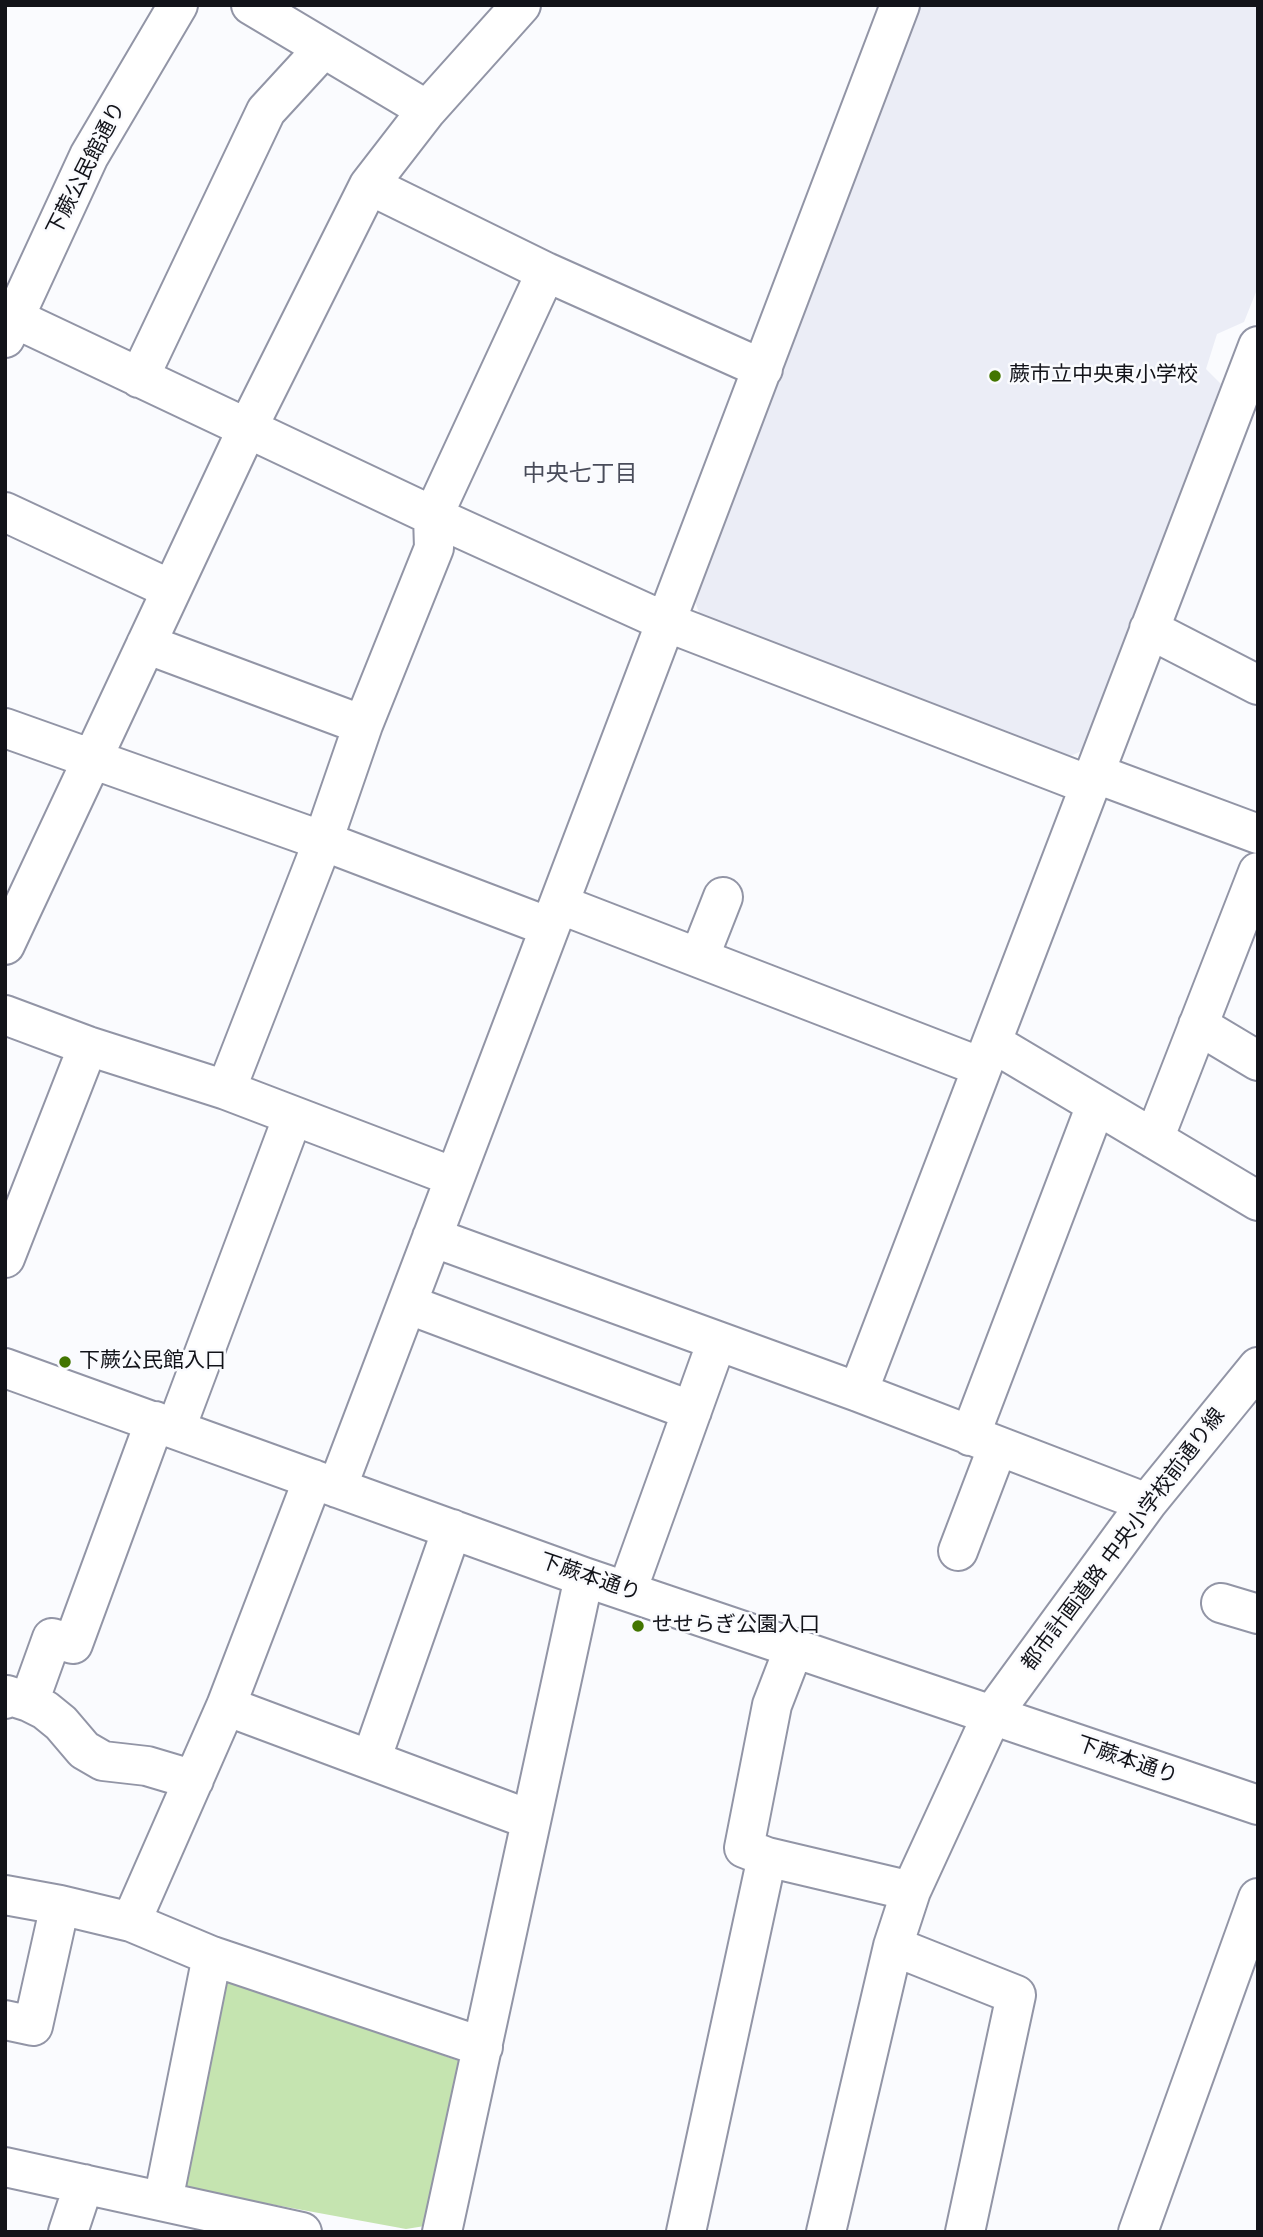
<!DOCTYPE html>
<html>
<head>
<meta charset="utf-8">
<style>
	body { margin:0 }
	#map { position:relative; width:1263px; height:2237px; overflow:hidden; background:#fafbfe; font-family:"DejaVu Sans",sans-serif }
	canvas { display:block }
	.frame { position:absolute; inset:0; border:7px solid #121319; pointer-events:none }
</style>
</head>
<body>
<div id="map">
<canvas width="1263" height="2237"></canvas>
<div class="frame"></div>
</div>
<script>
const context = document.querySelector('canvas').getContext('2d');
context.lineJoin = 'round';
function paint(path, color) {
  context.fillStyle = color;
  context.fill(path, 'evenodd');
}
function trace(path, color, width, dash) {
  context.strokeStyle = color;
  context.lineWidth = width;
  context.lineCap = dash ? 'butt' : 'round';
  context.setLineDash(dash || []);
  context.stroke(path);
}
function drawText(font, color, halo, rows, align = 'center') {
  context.font = font + ' "DejaVu Sans","Noto Sans JP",sans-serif';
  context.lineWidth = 5;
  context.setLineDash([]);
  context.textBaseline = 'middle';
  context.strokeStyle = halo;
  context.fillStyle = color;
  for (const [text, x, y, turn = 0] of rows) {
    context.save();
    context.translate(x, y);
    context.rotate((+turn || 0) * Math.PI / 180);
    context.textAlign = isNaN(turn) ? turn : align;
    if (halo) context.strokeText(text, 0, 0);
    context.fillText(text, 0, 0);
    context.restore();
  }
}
paint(new Path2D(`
	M919,5h339v282l-14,35 -27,12 -11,35 15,15 -137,366 -16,7 -368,-141 -7,-21z`), '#ebedf6');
paint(new Path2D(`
	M231,1980l228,81 8,10 -36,154 -25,4 -218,-40 -12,-13 45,-190z`), '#c5e4b0');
const minor = new Path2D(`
	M251,5l176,105
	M369,185l177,87 217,97
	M5,317l9,1 419,198 233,106 423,163
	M5,338l84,-182 89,-151
	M139,378l127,-267 57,-62
	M5,512l165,77
	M1149,629l109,56
	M146,644l217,81
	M5,728l318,113 226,86
	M1094,773l164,61
	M559,904l422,163
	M5,945l242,-516 122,-244 58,-75 94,-105
	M699,958l24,-61
	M5,1015l83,31 138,44 228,87
	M1198,1025l60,36
	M993,1043l265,158
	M226,1090l97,-249 40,-116 71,-177 -1,-32 113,-244
	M1154,1139l104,-267
	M432,1237l426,155 289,111
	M5,1258l83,-212
	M407,1304l285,107
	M5,1368l579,209 674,228
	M858,1392l400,-1046
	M176,1428l117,-312
	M970,1436l126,-331
	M337,1488l563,-1483
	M958,1551l40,-105
	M627,1591l90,-250
	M1221,1603l37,11
	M794,1648l-22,57 -28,143 23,9 144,34
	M5,1699l2,-4 22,7 23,-64 21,6 82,-223
	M29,1702l16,8 16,13 23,27 19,11 44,5 47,14
	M226,1706l305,114
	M371,1760l81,-231
	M5,1895l55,10 71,17 81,34 271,91
	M131,1922l95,-216 87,-227
	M893,1946l123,49 -51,237
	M5,2020l28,6 27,-121
	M5,2167l297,65
	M163,2201l49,-245
	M68,2232l16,-48
	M442,2232l142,-655
	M686,2232l81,-375
	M826,2232l67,-286 18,-55 81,-176 155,-212 111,-136
	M1138,2232l120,-334`);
trace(minor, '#9295a6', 42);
trace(minor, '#fff', 38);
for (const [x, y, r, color] of [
	[995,376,7,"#427500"],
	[65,1362,7,"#427500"],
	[638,1626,7,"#427500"]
]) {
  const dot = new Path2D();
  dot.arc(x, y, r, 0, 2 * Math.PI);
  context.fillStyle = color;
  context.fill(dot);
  trace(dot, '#fafbfe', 2.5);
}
drawText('21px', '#121319', '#fafbfe', [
	["下蕨公民館通り",87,169,-63],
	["都市計画道路 中央小学校前通り線",1124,1540,-53],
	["下蕨本通り",590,1578,19],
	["下蕨本通り",1127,1761,19]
]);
drawText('21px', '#121319', '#fafbfe', [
	["蕨市立中央東小学校",1009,376],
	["下蕨公民館入口",79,1362],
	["せせらぎ公園入口",652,1626]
], 'left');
drawText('23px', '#494c5a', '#fafbfe', [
	["中央七丁目",580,475]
]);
</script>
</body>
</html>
